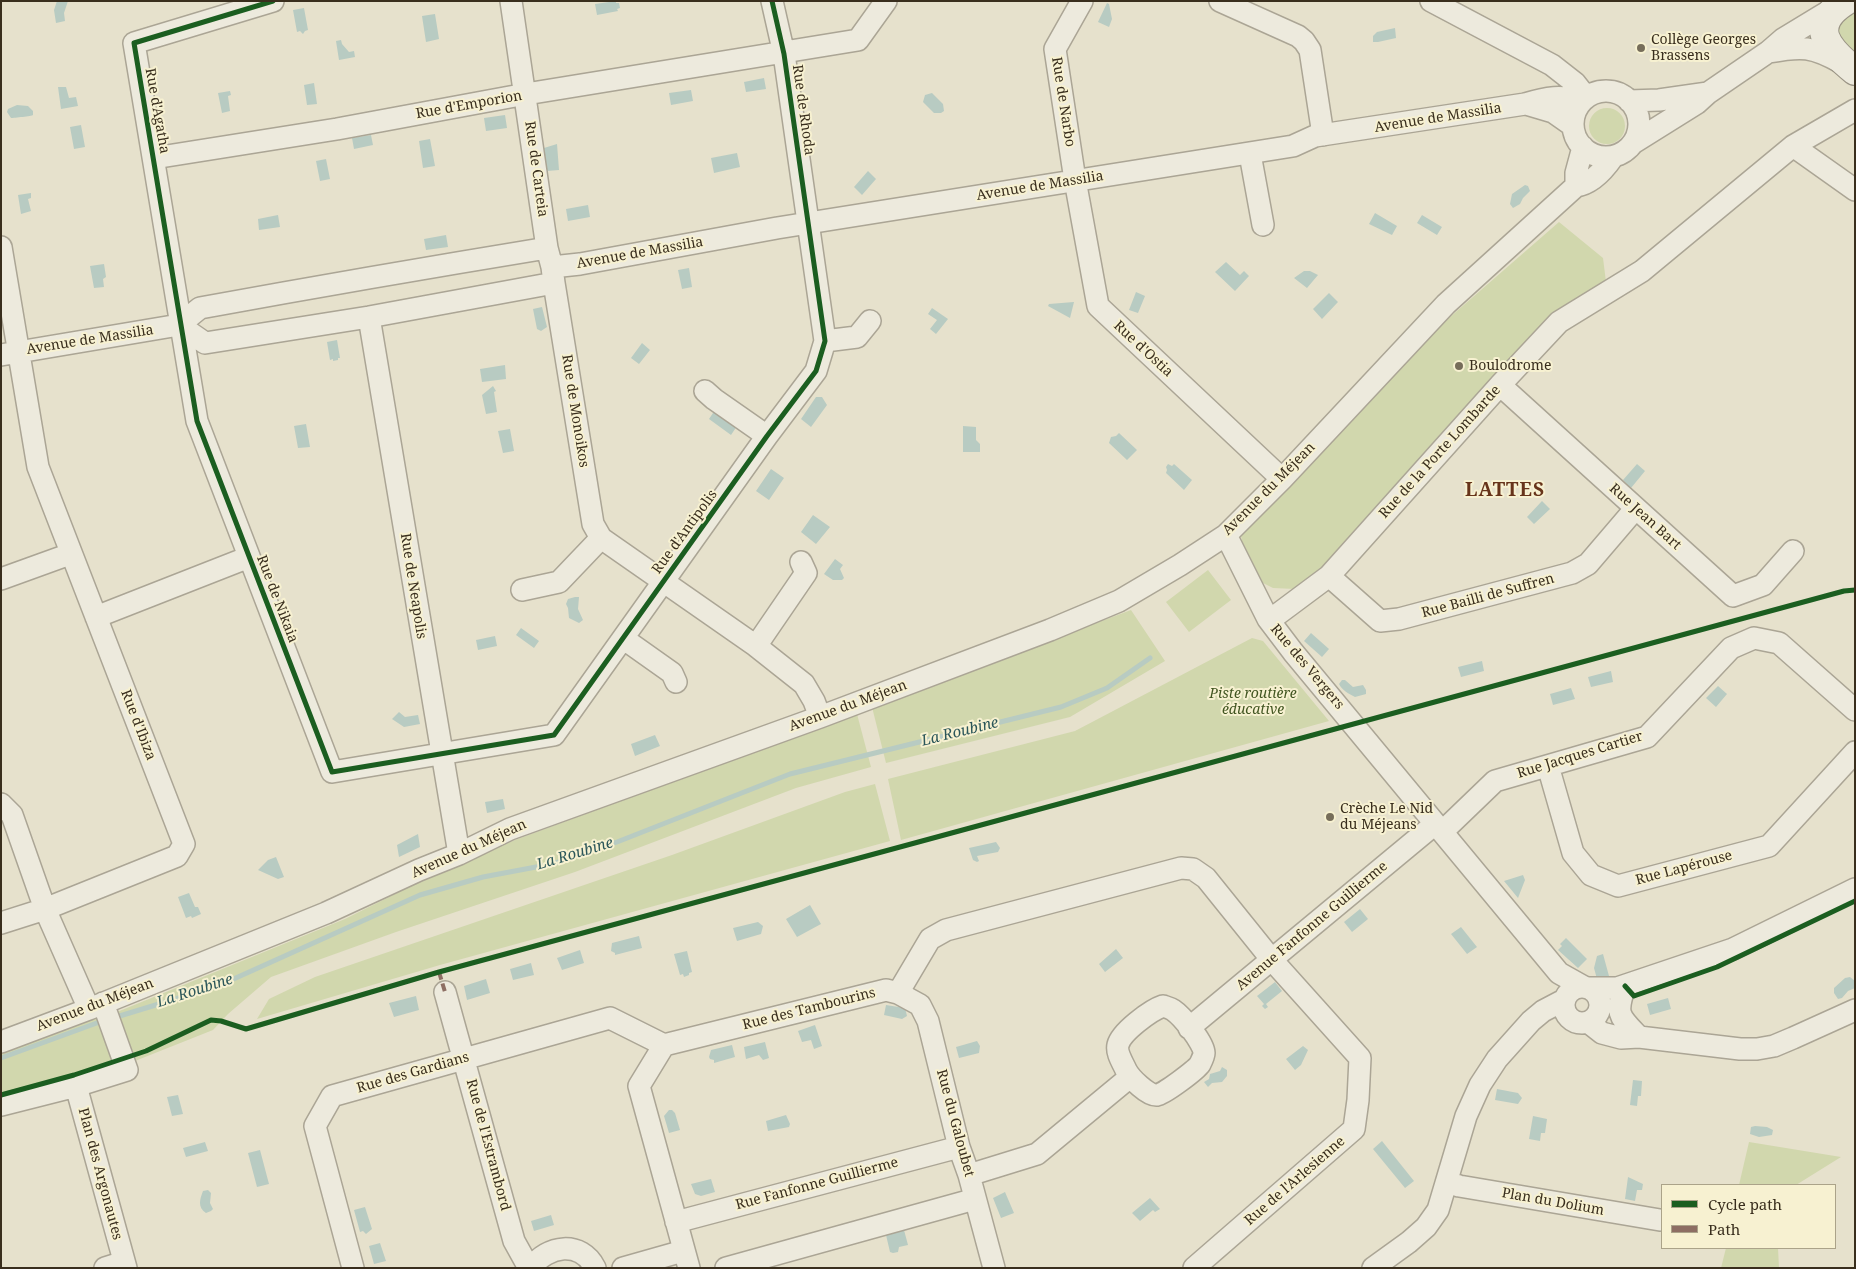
<!DOCTYPE html>
<html>
<head>
<meta charset="utf-8">
<style>
	body { margin:0 }
	#map { position:relative; width:1856px; height:1269px; overflow:hidden; background:#e6e1cc; font-family:"Noto Serif",serif }
	canvas { display:block }
	.frame { position:absolute; inset:0; border:2px solid #392e1d; pointer-events:none }
	.legend { position:absolute; left:1661px; top:1184px; width:175px; height:65px; box-sizing:border-box; background:#f7f1d1; border:1px solid #aba389; margin:0; padding:6px 9px; list-style:none; font-size:15px; color:#392e1d }
	.legend li { display:flex; align-items:center; gap:10px; height:25px }
	.legend b { width:25px; border:1px solid #aba389 }
</style>
</head>
<body>
<div id="map">
<canvas width="1856" height="1269"></canvas>
<div class="frame"></div>
<ul class="legend">
<li><b style="height:6px;background:#1b5e20"></b>Cycle path</li>
<li><b style="height:6px;background:#8d6e63"></b>Path</li>
</ul>
</div>
<script>
const context = document.querySelector('canvas').getContext('2d');
context.lineJoin = 'round';
function paint(path, color) {
  context.fillStyle = color;
  context.fill(path, 'evenodd');
}
function trace(path, color, width, dash) {
  context.strokeStyle = color;
  context.lineWidth = width;
  context.lineCap = dash ? 'butt' : 'round';
  context.setLineDash(dash || []);
  context.stroke(path);
}
function drawText(font, color, halo, rows, align = 'center') {
  context.font = font + ' "Noto Serif",serif';
  context.lineWidth = 4;
  context.setLineDash([]);
  context.textBaseline = 'middle';
  context.strokeStyle = halo;
  context.fillStyle = color;
  for (const [text, x, y, turn = 0] of rows) {
    context.save();
    context.translate(x, y);
    context.rotate((+turn || 0) * Math.PI / 180);
    context.textAlign = isNaN(turn) ? turn : align;
    if (halo) context.strokeText(text, 0, 0);
    context.fillText(text, 0, 0);
    context.restore();
  }
}
paint(new Path2D(`
	M1855,8v51l-19,-22 3,-14z
	M1589 126a18 18 0 1 1 36 0a18 18 0 1 1-36 0Z
	M1559,222l44,36 3,24 -276,281 -35,26 -22,-1 -16,-8 -14,-32 -2,-13 193,-204z
	M1208,570l23,30 -42,32 -23,-30z
	M1131,610l34,51 -95,56 -184,46 -14,-56z
	M1252,638l11,3 66,80 -428,119 -13,-61 187,-48z
	M857,714l14,53 -75,21 -221,84 -179,60 -125,45 -43,37 -15,16 -78,31 -18,-49 228,-93 108,-54 62,-25z
	M875,784l15,57 -450,124 -183,54 12,-20 46,-22 357,-122 173,-63z
	M99,1017l17,48 -115,31v-51z
	M1749,1142l92,15 -45,28h-57z
	M1726,1248h52l1,20h-58z`), '#d1d7ad');
paint(new Path2D(`
	M57,1h11l-4,12 1,8 -9,2 -2,-13z
	M616,1v2h3l1,5 -3,1 1,2 -21,4 -2,-11z
	M1107,3l2,1 3,15 -3,8 -11,-5z
	M304,8l4,22 -3,1 -2,3 -3,-3 -3,1 -4,-22z
	M435,14l4,25 -13,3 -4,-26z
	M1395,28l1,10 -18,4h-5v-6l4,-4z
	M341,40l1,4 7,8 5,-1 1,6 -16,3 -3,-19z
	M764,78l2,11 -20,3 -2,-10z
	M314,83l3,21 -10,1 -3,-20z
	M58,87h8l3,11 7,-1 2,9 -17,3z
	M691,90l2,11 -22,4 -2,-12z
	M230,91l1,4 -3,1 2,15 -8,2 -4,-20z
	M932,93l11,11 1,7 -3,2h-7l-11,-11 2,-7z
	M17,105l11,1 5,5v4c-1,1 -19,3 -22,3l-4,-6 1,-3z
	M505,115l2,13 -21,3 -2,-13z
	M81,125l4,22 -11,2 -4,-22z
	M371,135l2,10 -19,4 -2,-11z
	M430,139l5,27 -12,2 -4,-27z
	M557,144l2,26 -12,1 -3,-23z
	M737,153l3,14 -26,6 -3,-15z
	M326,159l4,20 -10,2 -4,-20z
	M868,171l8,8 -14,16 -8,-8z
	M1525,185l3,1 2,5 -7,7 -3,6 -7,4 -3,-4 2,-10z
	M31,193v5l-3,1 3,12 -10,3 -3,-19z
	M588,205l2,12 -22,4 -2,-12z
	M1375,213l22,13 -5,9 -23,-11z
	M278,215l2,12 -21,3 -1,-11z
	M1422,215l20,12 -5,8 -20,-12z
	M446,235l2,12 -22,3 -2,-11z
	M1226,262l14,13 4,-4 5,5 -14,15 -20,-19z
	M104,264l2,13 -3,2 1,8 -10,1 -4,-22z
	M689,268l3,19 -10,2 -4,-19z
	M1304,271h6l8,4 -11,13 -13,-10z
	M1136,292l9,4 -7,17 -9,-3z
	M1329,293l9,9 -16,17 -9,-10z
	M1074,302l-4,16 -22,-12 1,-2z
	M542,307l5,20 -6,4 -4,-2 -4,-20z
	M932,308l16,11 -12,15 -6,-5 7,-9 -9,-6z
	M337,340l3,18h-2v2l-5,1v-2l-3,1 -3,-18z
	M642,343l8,7 -11,14 -8,-6z
	M505,365l1,14 -24,3 -2,-13z
	M493,386l3,5 -2,1 3,20 -11,2 -4,-19z
	M816,397h6l5,8 -16,22 -10,-8z
	M715,410l22,16 -6,9 -22,-16z
	M306,424l4,23 -12,1 -4,-22z
	M963,426l13,1v13l4,4v8h-17z
	M510,429l4,22 -11,2 -5,-22z
	M1119,433l18,17 -10,10 -18,-17 2,-6 5,-1z
	M1168,464l4,2 2,-2 18,16 -8,10 -18,-17 1,-3 -1,-3z
	M1637,464l8,7 -14,17 -8,-8z
	M771,469l13,9 -15,22 -13,-9z
	M1542,501l8,8 -16,15 -7,-7z
	M813,515l17,12 -14,17 -15,-12z
	M835,559l8,6 -3,4 4,9 -2,2h-9l-9,-6z
	M575,597h4l-1,12 5,11 -4,3 -10,-5 -1,-10 -2,-4 2,-5z
	M521,628l18,13 -5,7 -18,-13z
	M1311,633l18,16 -7,8 -18,-16z
	M495,636l2,10 -19,4 -2,-10z
	M1482,661l2,10 -23,6 -3,-10z
	M1611,671l2,11 -22,5 -3,-10z
	M1342,680h3l8,7 10,-2 3,5v4l-11,3c-6,-3 -13,-7 -16,-13z
	M1718,686l9,8 -11,13 -10,-9z
	M1571,688l4,11 -22,6 -3,-11z
	M399,712l6,5 13,-2 2,9 -16,3 -12,-8z
	M655,735l5,11 -25,10 -4,-12z
	M503,799l2,10 -18,4 -2,-11z
	M418,834l2,13 -21,10 -2,-12z
	M996,842l4,6 -2,4 -21,4 2,5 -2,1 -4,-2 -4,-12z
	M276,857l8,20 -6,2 -20,-9 10,-10z
	M1523,875l2,5 -7,18 -14,-17z
	M189,893l6,14h3l3,7 -9,4 -1,-2 -5,2 -8,-21z
	M810,905l11,19 -24,13 -11,-18z
	M1360,909l8,10 -16,13 -8,-10z
	M758,922l5,4 -2,8 -24,7 -4,-13z
	M1461,927l16,20 -10,7 -16,-20z
	M639,936l3,12 -27,7v-2l-4,-2 1,-8z
	M1566,938l21,21 -9,9 -20,-18 4,-4 -2,-2z
	M1116,949l7,9 -18,14 -6,-8z
	M580,950l4,13 -22,7 -5,-12z
	M687,951l5,21 -3,1v2l-5,2 -1,-3 -3,1 -6,-21z
	M1603,954l6,22 -12,3 -3,-11 3,-12z
	M531,963l3,12 -21,5 -3,-11z
	M1850,977l5,4v7l-7,3 -6,7 -4,1 -4,-6v-5l11,-10z
	M486,979l4,14 -23,7 -3,-14z
	M1275,982l7,9 -16,13 2,3 -3,2 -3,-3 2,-2 -7,-8z
	M416,996l3,14 -25,7 -5,-14z
	M1668,998l3,11 -21,6 -3,-11z
	M886,1005l19,3 2,8 -5,3 -18,-4z
	M815,1025l7,21 -8,3 -3,-9 -9,2 -4,-11z
	M977,1041l3,5 -1,7 -20,5 -3,-11z
	M765,1042l4,16 -6,2 -4,-5 -13,4 -2,-12z
	M732,1045l3,12 -21,6v-3l-4,-1 -1,-2 2,-7z
	M1303,1046l5,4 -7,15 -6,5 -9,-11z
	M1222,1067l5,3v6l-5,6 -10,1 -4,4 -4,-5 5,-3 1,-5 10,-3z
	M1633,1080l9,1 -1,15h-3l-1,10 -7,-1z
	M1497,1089l21,4 4,5 -4,6 -23,-4z
	M178,1095l5,19 -11,2 -5,-19z
	M669,1110h3l3,3 5,17 -11,3 -5,-17z
	M786,1115l4,9 -1,3 -21,4 -2,-10z
	M1533,1116l14,3 -2,14h-4l-1,8 -11,-2z
	M1755,1126l12,1 6,3 -1,5 -13,2 -9,-3 1,-7z
	M1382,1141l32,40 -9,7 -32,-39z
	M205,1142l3,9 -22,6 -3,-9z
	M260,1150l9,34 -12,3 -9,-34z
	M1628,1177l15,7 -1,6h-5l-2,11 -10,-2z
	M711,1179l4,13 -14,4 -6,-2 -4,-10z
	M208,1190l3,3 -1,10 3,6 -2,2 -5,2c-9,-6 -6,-14 -3,-22z
	M1005,1192l9,21 -13,5 -8,-20z
	M1150,1198l10,11 -5,3 -2,-2 -13,11 -8,-8z
	M365,1207l7,22 -6,5 -3,-3 -3,1 -6,-22z
	M551,1215l3,10 -20,6 -3,-10z
	M904,1230l4,15 -9,2 -1,5 -5,1 -3,-1 -4,-17z
	M380,1243l6,18 -12,3 -5,-18z`), '#b8cbc2');
trace(new Path2D(`
	M113,1018l105,-32 202,-91 63,-18 69,-13 65,-22 173,-68 271,-67 46,-19 43,-30
	M1,1058l104,-38`), '#b8cbc2', 5);
const street = new Path2D(`
	M273,1l-139,42 63,378 135,351 222,-37 213,-299 49,-65 9,-30 -41,-287 -12,-53
	M511,1l36,247
	M1082,1l-27,48 20,131 23,126 184,173
	M1220,1l78,35 6,5 6,9 13,85
	M1431,1l121,64 23,18 11,14
	M1769,52c33,-6 43,-6 73,11
	M1573 124a33 33 0 1 1 66 0a33 33 0 1 1-66 0Z
	M1629,101l30,-1 49,-7
	M1526,104l27,8 20,14
	M1633,143l64,-40 11,-10 60,-41 15,-13 51,-31
	M1793,146l62,44
	M1250,154l13,71
	M154,158l183,-29 189,-35 332,-54 28,-39
	M1576,186v-13l7,-26
	M1,247l37,220 146,377 -7,12 -132,53 44,100
	M552,267l28,-3 197,-36 516,-82 22,-10 210,-32c22,-7 36,-9 57,-3
	M554,283l39,241 8,14 155,108 48,38 10,17 6,16
	M369,317l90,537
	M825,341l32,-4 13,-16
	M1,355l178,-30 21,-17c115,-21 231,-41 347,-60l5,19 2,16 -185,34 -164,26 -26,-18
	M1500,385l233,211 30,-11 30,-34
	M705,391l9,8 53,37
	M1226,535l42,84 25,33 266,321 25,14
	M1329,576l51,45 19,-2 173,-46 16,-9 47,-55
	M1,579l69,-25
	M522,590l37,-8 42,-44
	M96,617l153,-60
	M1268,619l10,-5 51,-38 171,-191 59,-63 83,-51 151,-125 62,-36
	M624,639l48,34 4,9
	M756,646l50,-73 -5,-11
	M1548,766l25,87 18,22 27,11 151,-40 86,-94
	M1,804l11,11 33,94 -44,14
	M1442,832l53,-51 152,-44 84,-89 23,-10 25,5 76,67
	M1625,986c-10,29 -6,30 14,51
	M1564 1005a18 18 0 1 1 36 0a18 18 0 1 1-36 0Z
	M1588,988h29l116,-39 122,-60
	M445,992l69,249 15,27
	M898,993l22,12 8,16 31,126 10,28 25,93
	M1163,1006c3,1 7,2 10,4 9,6 31,33 31,43 0,2 -3,9 -4,11 -4,6 -36,30 -43,31 -9,1 -27,-17 -31,-25 -3,-7 -10,-17 -8,-25 3,-13 33,-35 45,-39z
	M1588,1022l14,11 19,5 18,-1 101,12h17l17,-3 19,-8 62,-28
	M1189,1028l246,-204
	M1,1042l88,-33 237,-96 93,-43 40,-16 51,-25 310,-112 230,-87 69,-29 61,-36 46,-30 56,-56 164,-175 130,-118c16,-2 28,-16 37,-29
	M76,1086l50,182
	M1,1105l75,-19 51,-16 -24,-67
	M969,1175l68,-21 93,-77
	M1447,1182l12,4 201,34
	M676,1222l283,-75
	M105,1268l19,-6
	M353,1268l-38,-142 17,-30 278,-78 54,27
	M531,1268c16,-23 50,-28 64,0
	M623,1268l60,-17
	M689,1268l-50,-182 25,-41 222,-55 12,3 32,-54 16,-9 235,-62 12,1 13,9 66,82 88,98 -2,42 -4,29 -160,139
	M726,1268l249,-69
	M1373,1268l36,-26 17,-15 12,-17 28,-94 14,-31 17,-26 34,-38 12,-10 21,-11`);
const secondary = new Path2D(`
	M1846,1c-40,25 -18,48 9,70`);
trace(street, '#aba595', 24);
trace(secondary, '#9a9485', 30);
trace(street, '#edeadd', 21);
trace(secondary, '#edeadd', 28);
trace(new Path2D(`
	M439,972l6,20`), '#8d6e63', 4, [8, 4]);
trace(new Path2D(`
	M273,1l-139,42 63,378 135,351 222,-37 213,-299 49,-65 9,-30 -41,-287 -12,-53
	M1625,986l9,10 83,-29 138,-66
	M1,1095l73,-20 72,-24 65,-31 10,1 25,8 193,-57 1405,-381 11,-1`), '#1b5e20', 5);
for (const [x, y, r, color] of [
	[1641,48,5,"#766d5a"],
	[1459,366,5,"#766d5a"],
	[1330,817,5,"#766d5a"]
]) {
  const dot = new Path2D();
  dot.arc(x, y, r, 0, 2 * Math.PI);
  context.fillStyle = color;
  context.fill(dot);
  trace(dot, '#f7f1d1', 2);
}
drawText('14px', '#392e1d', '#f7f1d1', [
	["Collège Georges",1651,40],
	["Brassens",1651,56],
	["Boulodrome",1469,366],
	["Crèche Le Nid",1340,809],
	["du Méjeans",1340,825]
], 'left');
drawText('14px', '#392e1d', '#f7f1d1', [
	["Rue de Narbo",1063,102,81],
	["Rue d'Emporion",469,105,-10],
	["Rue de Rhoda",803,110,82],
	["Rue d'Agatha",157,111,80],
	["Avenue de Massilia",1438,118,-9],
	["Rue de Carteia",536,169,82],
	["Avenue de Massilia",1040,186,-9],
	["Avenue de Massilia",640,253,-10],
	["Avenue de Massilia",90,340,-9],
	["Rue d'Ostia",1143,349,43],
	["Rue de Monoikos",575,411,81],
	["Rue de la Porte Lombarde",1440,452,-48],
	["Avenue du Méjean",1269,489,-45],
	["Rue Jean Bart",1645,517,42],
	["Rue d'Antipolis",685,532,-54],
	["Rue de Neapolis",413,586,81],
	["Rue Bailli de Suffren",1488,596,-15],
	["Rue de Nikaia",277,599,69],
	["Rue des Vergers",1307,667,50],
	["Avenue du Méjean",848,706,-20],
	["Rue d'Ibiza",138,725,69],
	["Rue Jacques Cartier",1580,755,-17],
	["Avenue du Méjean",469,849,-24],
	["Rue Lapérouse",1684,868,-15],
	["Avenue Fanfonne Guillierme",1312,926,-40],
	["Avenue du Méjean",95,1005,-21],
	["Rue des Tambourins",809,1009,-14],
	["Rue des Gardians",413,1073,-16],
	["Rue du Galoubet",955,1123,75],
	["Rue de l'Estrambord",488,1145,75],
	["Plan des Argonautes",100,1174,75],
	["Rue de l'Arlesienne",1295,1181,-41],
	["Rue Fanfonne Guillierme",817,1184,-15],
	["Plan du Dolium",1553,1202,10]
]);
drawText('italic 14px', '#425622', '#f7f1d1', [
	["Piste routière",1253,694],
	["éducative",1253,710]
]);
drawText('italic 15px', '#2b5659', '#f7f1d1', [
	["La Roubine",960,732,-14],
	["La Roubine",575,854,-17],
	["La Roubine",195,991,-18]
]);
context.letterSpacing = '1px';
drawText('bold 19px', '#67341a', '#f7f1d1', [
	["LATTES",1505,491]
]);
context.letterSpacing = '0px';
</script>
</body>
</html>
